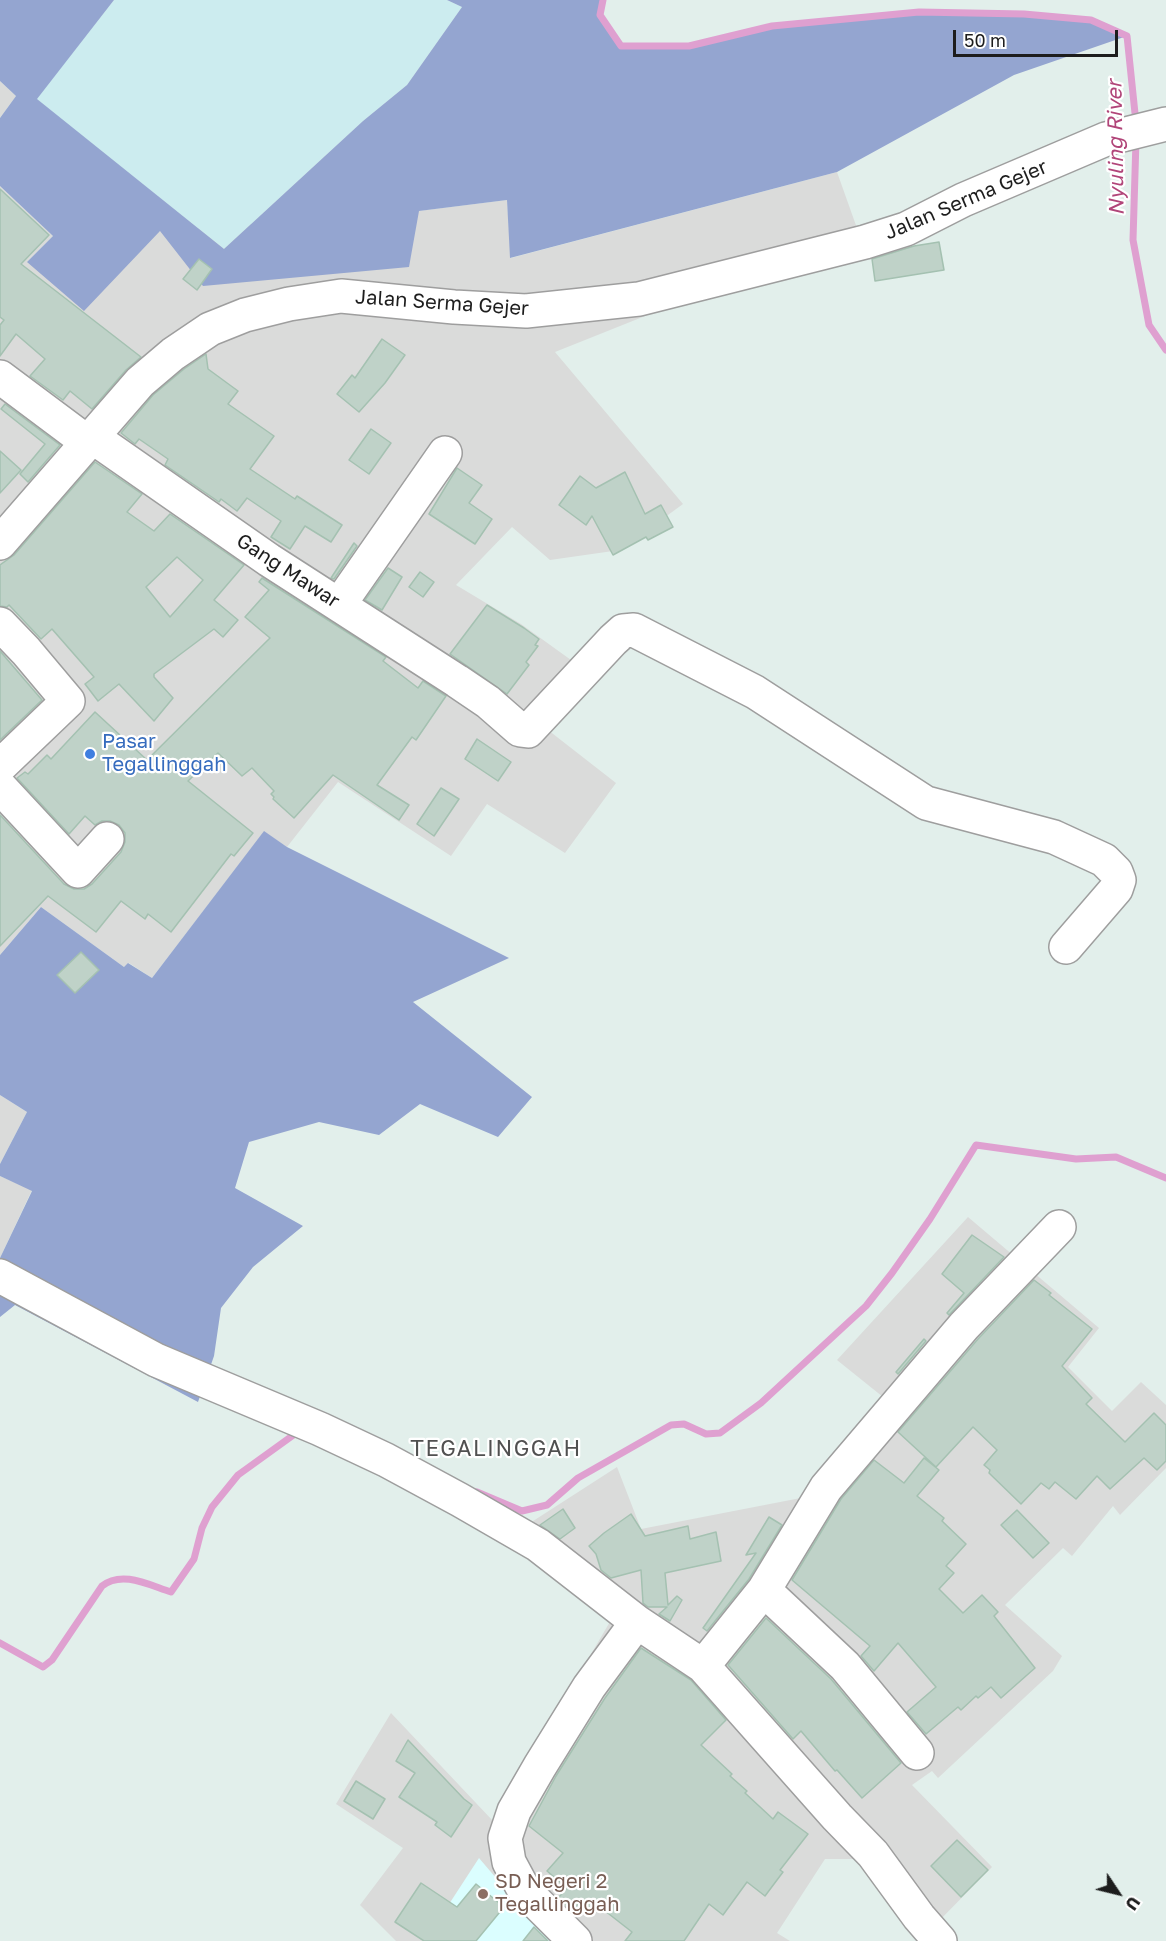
<!DOCTYPE html>
<html>
<head>
<meta charset="utf-8">
<style>
	body { margin:0 }
	#map { position:relative; width:1166px; height:1941px; overflow:hidden; background:#e2efeb; font-family:"Golos Text",sans-serif }
	canvas { display:block }
	.north { position:absolute; left:1088px; top:1863px; width:60px; height:60px; -webkit-text-stroke:4px #fff; paint-order:stroke; rotate:125deg; font-size:16px; font-weight:700; line-height:24px; text-align:center; color:#1d1d1d }
	.north::after { content:''; display:block; margin:auto; width:21px; height:27px; background:#1d1d1d; clip-path:polygon(50% 0,100% 100%,50% 72%,0 100%) }
	.scale { position:absolute; left:953px; top:30px; width:165px; height:27px; box-sizing:border-box; border:3px solid #1d1d1d; border-top:0; padding-left:8px; font-size:18px; line-height:21px; white-space:nowrap; color:#1d1d1d; -webkit-text-stroke:4px #fff; paint-order:stroke }
</style>
</head>
<body>
<div id="map">
<canvas width="1166" height="1941"></canvas>
<div class="north">U</div>
<div class="scale">50 m</div>
</div>
<script>
const context = document.querySelector('canvas').getContext('2d');
context.lineJoin = 'round';
function paint(path, color) {
  context.fillStyle = color;
  context.fill(path, 'evenodd');
}
function trace(path, color, width, dash) {
  context.strokeStyle = color;
  context.lineWidth = width;
  context.lineCap = dash ? 'butt' : 'round';
  context.setLineDash(dash || []);
  context.stroke(path);
}
function drawText(font, color, halo, rows, align = 'center') {
  context.font = font + ' "Golos Text",sans-serif';
  context.lineWidth = 4.5;
  context.setLineDash([]);
  context.textBaseline = 'middle';
  context.strokeStyle = halo;
  context.fillStyle = color;
  for (const [text, x, y, turn = 0] of rows) {
    context.save();
    context.translate(x, y);
    context.rotate((+turn || 0) * Math.PI / 180);
    context.textAlign = isNaN(turn) ? turn : align;
    if (halo) context.strokeText(text, 0, 0);
    context.fillText(text, 0, 0);
    context.restore();
  }
}
paint(new Path2D(`
	M0,81l16,15 -16,22z
	M837,172l21,59 -303,121 128,152 -63,46 -70,10 -38,-33 -56,58 65,39 75,54 -48,52 68,53 -51,70 -78,-49 -36,52 -113,-74 -51,65 -23,-15 -112,146 -23,-15 -5,4 -83,-60 -41,48v-769l53,50 -26,26 133,-31 258,-20 89,-11 4,58z
	M0,1095l27,17 -27,52z
	M0,1176l32,14 -32,68z
	M968,1217l131,111 -31,39 44,44 29,-29 25,23v63l-46,47 -7,-9 -41,50 -9,-8 -58,57 57,51 -9,15 -115,107 -6,-7 -20,14 80,82 -59,60 -66,-68h-42l-48,74 13,8h-394l-36,-36 43,-57 -67,-44 55,-91 102,108 128,-218 -91,-80 87,-56 24,62 170,-33 72,-99 -46,-37z`), '#dadbda');
paint(new Path2D(`
	M479,1858l40,47 37,36h-131z`), '#dbfeff');
paint(new Path2D(`
	M114,0h333l15,7 -55,78 -44,36 -139,128 -188,-150z`), '#ccecef');
paint(new Path2D(`
	M0,0h114l-77,99 187,150 139,-128 44,-36 55,-78 -15,-7h156l-3,15 21,31h68l83,-20 147,-14 105,2 67,6 36,16 -113,39 -177,97 -327,86 -3,-58 -88,11 -10,56 -206,19 -43,-55 -76,80 -57,-49 26,-26 -53,-50v-68l16,-22 -16,-15z
	M264,831l23,16 222,111 -96,44 119,95 -34,40 -78,-33 -41,31 -60,-13 -70,20 -14,46 68,38 -50,41 -32,41 -7,48 -16,46 -183,-97 -15,12v-59l32,-67 -32,-15v-12l27,-52 -27,-17v-140l41,-48 83,60 4,-4 24,15z`), '#94a5d0');
trace(new Path2D(`
	M603,0l-3,15 21,31h68l83,-20 147,-14 105,2 67,6 36,16 9,87
	M1136,140l-3,100 16,85 17,25
	M477,1492l45,19 25,-6 31,-27 93,-53 13,-1 22,10 14,-1 41,-30 65,-60 40,-37 26,-33 38,-54 46,-74 100,14 40,-2 50,21
	M0,1643l43,24 9,-7 50,-74c20,-16 47,-1 69,6l23,-33 8,-31 10,-21 26,-32 61,-44`), '#dfa0d0', 7);
const building = new Path2D(`
	M0,189l49,46 -28,29 120,93 -15,13 -34,39 -22,-18 -7,9 -33,-24 15,-17 -29,-25 -16,22v-31l4,-5 -4,-3z
	M939,242l5,28 -69,11 -3,-22 42,-13z
	M199,259l13,10 -15,21 -14,-11z
	M382,339l23,16 -20,28 -26,29 -22,-18 15,-19 3,3z
	M206,354l2,15 30,22 -10,13 46,32 -24,33 45,30 2,-3 45,29 -11,17 -26,-16 -15,23 -19,-12 10,-16 -34,-23 -10,13 -16,-12 -2,3 -54,-37 3,-6 -29,-20 -4,5 -14,-11 32,-38 31,-26z
	M5,404l55,41 -32,37 -8,-8 25,-30 -44,-35z
	M371,429l20,14 -22,31 -20,-14z
	M0,451l21,19 -21,23z
	M95,462l47,32 -15,18 27,19 16,-17 74,51 -30,35 24,20 -15,17 -9,-8 -60,45v3l19,21 -19,23 -35,-37 -21,17 -13,-17 9,-7 -42,-48 -11,10 -32,-34 -2,2 -7,-1v-41l14,-10zM177,557l26,23 -33,37 -24,-30z
	M457,468l25,17 -13,18 23,16 -17,25 -46,-30z
	M625,472l20,42 16,-9 12,22 -25,13 -2,-3 -33,18 -21,-39 -6,9 -27,-20 21,-29 16,12z
	M354,543l3,3 -23,33 -3,-1z
	M388,568l14,9 -20,33 -17,-10z
	M420,572l14,10 -11,15 -14,-10z
	M262,578l124,79 -3,4 35,27 5,-7 23,15 -30,44 -4,-3 -35,48 32,20 -10,15 -66,-45 -39,43 -21,-19 1,-2 -3,-3 3,-3 -22,-23 -10,8 -24,-23 -30,28 65,52 -19,23 -3,-2 -60,78 -23,-18 -3,5 -24,-18 -25,31 -48,-36 -48,50v-131l64,69 10,5h10l8,-5 29,-32 4,-10v-9l-6,-8 -9,-4h-8l-7,4 -10,-9 -16,18 -52,-56 8,-6 3,2 19,-19 4,4 44,-47 52,48 123,-122 -25,-21 24,-27 -10,-8z
	M487,605l37,23 15,11 -4,6 3,1 -12,16 3,3 -22,29 -57,-40z
	M0,651l42,49 -42,40z
	M477,739l34,23 -13,19 -33,-22z
	M441,788l18,11 -25,37 -17,-12z
	M81,952l18,18 -24,23 -18,-18z
	M972,1235l32,22 -55,58 -2,-2 17,-20 -22,-19z
	M1034,1280l17,13 -2,2 43,34 -30,37 30,32 -6,6 39,38 29,-29 12,12v36l-9,9 -13,-12 -34,31 -13,-13 -21,23 -21,-17 -6,7 -8,-6 -20,21 -32,-31 1,-3 -6,-5 13,-15 -24,-23 -37,40 -38,-35 80,-93z
	M924,1339l2,2 -28,33 -2,-2z
	M924,1458l15,12 -22,26 27,22 -2,3 24,23 -20,22 8,7 -15,16 24,24 19,-18 16,17 -4,4 41,52 -34,30 -10,-11 -13,11 -2,-2 -15,14 -3,-3 -32,27 -19,-22 29,-25 -38,-44 -24,28 -13,-15 9,-10 -78,-66 49,-81 33,-39 30,23z
	M563,1509l12,19 -15,11 -20,-14z
	M1017,1510l32,33 -16,15 -32,-33z
	M631,1514l14,22 43,-10 2,13 26,-7 5,29 -56,12 3,32 9,-9 5,4 -12,21 -11,-7 8,-7h-19l-5,-4 -2,-33 -30,8 -10,-8 -5,-16 -7,-8 15,-13z
	M769,1517l13,8 -33,54 -42,52 -4,-3 53,-75 -10,2z
	M766,1618l65,61 70,84 -39,35 -25,-28 -2,1 -34,-40 -8,8 -65,-74z
	M641,1648l50,32 35,40 -25,25 31,29 -2,2 17,15 -2,2 28,26 5,-7 30,22 -28,36 3,2 -18,24 -18,-14 -24,33 -14,-11 -25,37h-59l7,-9 -32,-25 -8,9 -14,-12 -6,7 -14,-13 9,-10 -20,-17 16,-18 -34,-27 27,-50 49,-78z
	M408,1740l56,59 8,6 -21,32 -16,-12 2,-3 -38,-25 16,-24 -19,-12z
	M356,1781l29,18 -12,20 -29,-18z
	M957,1840l31,30 -27,27 -30,-31z
	M421,1883l36,24 19,-23 28,23 -28,34h-52l-29,-19z
	M534,1927l14,14h-25z`);
paint(building, '#bfd2c8');
trace(building, '#a4c1b1', 1.5);
const minor = new Path2D(`
	M0,377l87,65
	M91,436l178,124 188,121 31,21 32,28 8,1 85,-91 10,-9 11,-1 121,62 171,111 128,34 50,23 12,12 3,8 -3,9 -50,58
	M0,543l140,-161 33,-28 37,-25 35,-14 44,-11 52,-8 113,11 72,4 113,-12 226,-57 41,-13 57,-29 143,-61 60,-15
	M339,605l106,-152
	M0,624l26,27 42,50 -68,65
	M0,787l78,84 29,-32
	M0,1276l156,84 164,69 66,31 74,40 78,45 99,77 -48,65 -49,79 -26,45 -9,27 4,24 15,28 51,51
	M764,1590l81,76 72,87
	M637,1622l66,44 61,-76 62,-102 138,-162 95,-99
	M703,1666l134,151 36,37 46,63 21,24`);
trace(minor, '#9e9e9e', 36);
trace(minor, '#fff', 33);
for (const [x, y, r, color] of [
	[90,754,6,"#3f7fe0"],
	[483,1894,6,"#8d6e63"]
]) {
  const dot = new Path2D();
  dot.arc(x, y, r, 0, 2 * Math.PI);
  context.fillStyle = color;
  context.fill(dot);
  trace(dot, '#fff', 2);
}
drawText('20px', '#1d1d1d', '#fff', [
	["Jalan Serma Gejer",966,200,-23],
	["Jalan Serma Gejer",442,303,4],
	["Gang Mawar",288,571,33]
]);
drawText('20px', '#366cbe', '#fff', [
	["Pasar",102,742],
	["Tegallinggah",102,765]
], 'left');
drawText('20px', '#785e54', '#fff', [
	["SD Negeri 2",495,1882],
	["Tegallinggah",495,1905]
], 'left');
drawText('italic 21px', '#b14579', '#fff', [
	["Nyuling River",1116,148,-91]
]);
context.letterSpacing = '1.5px';
drawText('22px', '#505050', '#fff', [
	["TEGALINGGAH",496,1449]
]);
context.letterSpacing = '0px';
</script>
</body>
</html>
